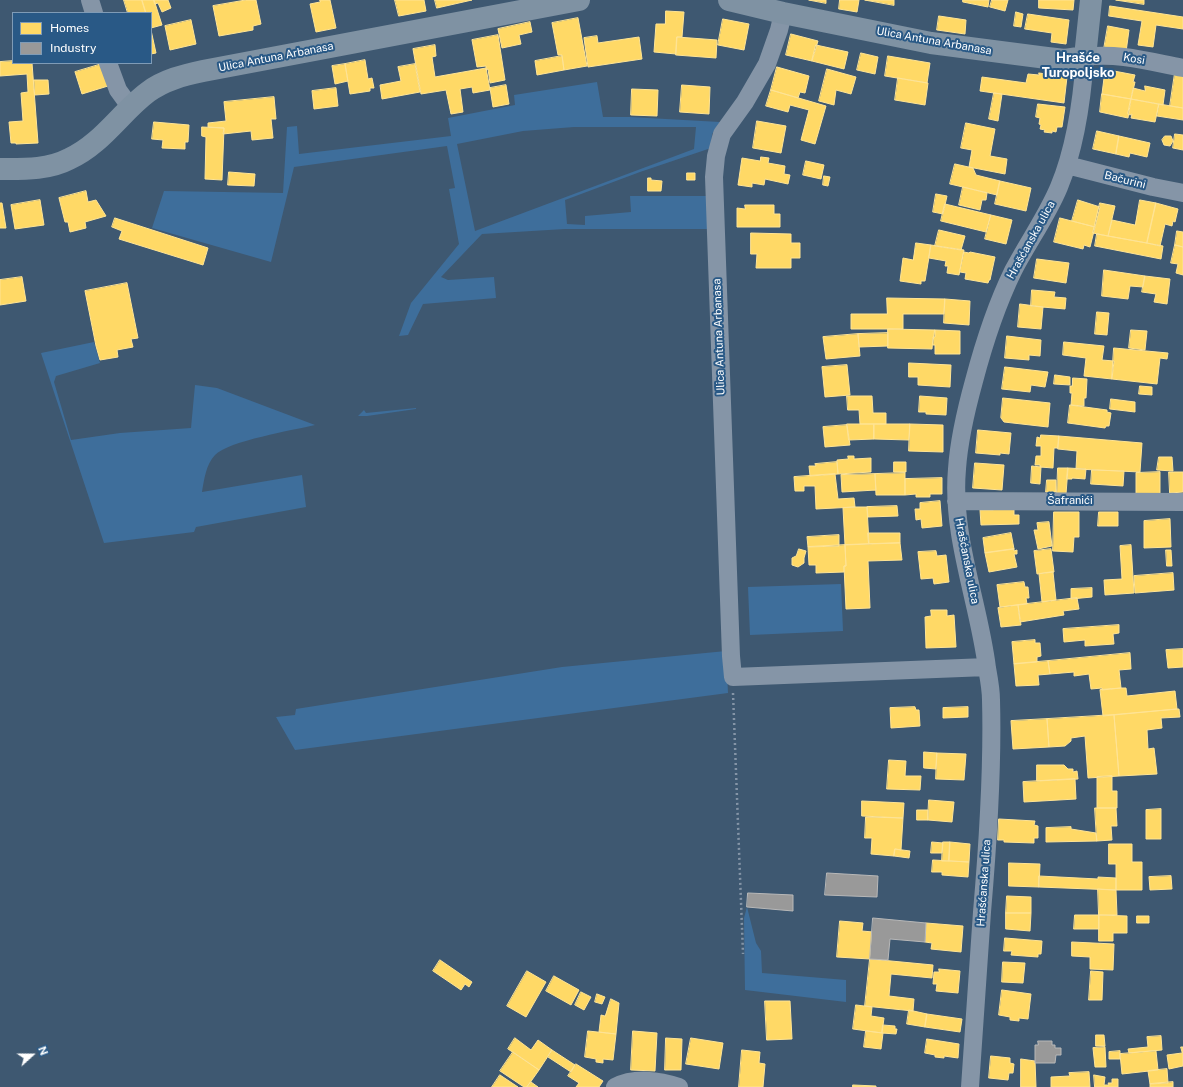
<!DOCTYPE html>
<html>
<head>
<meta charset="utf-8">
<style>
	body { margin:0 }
	#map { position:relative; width:1183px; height:1087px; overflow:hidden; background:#3e5871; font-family:"Public Sans",sans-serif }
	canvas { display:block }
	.legend { position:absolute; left:12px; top:12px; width:140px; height:52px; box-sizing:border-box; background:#295986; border:1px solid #7f9bb6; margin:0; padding:5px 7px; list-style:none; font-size:12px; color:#fff }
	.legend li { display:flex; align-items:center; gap:8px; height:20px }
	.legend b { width:20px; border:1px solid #7f9bb6 }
	.north { position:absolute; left:12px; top:1035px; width:40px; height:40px; -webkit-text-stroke:3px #295986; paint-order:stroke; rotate:69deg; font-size:11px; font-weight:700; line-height:16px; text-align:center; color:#fff }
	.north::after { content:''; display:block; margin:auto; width:14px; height:18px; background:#fff; clip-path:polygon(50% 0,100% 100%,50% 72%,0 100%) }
</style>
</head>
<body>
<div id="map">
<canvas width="1183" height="1087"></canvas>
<ul class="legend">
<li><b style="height:11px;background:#ffd966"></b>Homes</li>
<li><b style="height:11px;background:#999"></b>Industry</li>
</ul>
<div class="north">N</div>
</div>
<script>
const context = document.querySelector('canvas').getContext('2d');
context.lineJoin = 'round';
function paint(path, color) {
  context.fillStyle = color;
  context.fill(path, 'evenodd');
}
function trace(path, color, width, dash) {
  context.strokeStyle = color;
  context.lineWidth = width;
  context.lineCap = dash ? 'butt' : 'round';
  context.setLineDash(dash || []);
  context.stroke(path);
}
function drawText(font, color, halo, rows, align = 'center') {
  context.font = font + ' "Public Sans",sans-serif';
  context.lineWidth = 4;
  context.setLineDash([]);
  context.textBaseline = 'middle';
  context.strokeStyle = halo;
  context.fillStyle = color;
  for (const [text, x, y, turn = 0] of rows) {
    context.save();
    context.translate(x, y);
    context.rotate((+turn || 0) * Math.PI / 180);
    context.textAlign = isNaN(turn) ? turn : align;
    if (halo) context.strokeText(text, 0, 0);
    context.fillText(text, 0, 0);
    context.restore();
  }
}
paint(new Path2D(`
	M597,82l6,35h27l90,5 -8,12 -1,14 -71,24 -75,28 2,24 18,1v-9l46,-4 -1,-16h79l1,33h-145l-83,5 -41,43 7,3 46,-3 2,21 -73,6 -15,31 -9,1 12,-33 48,-59 -10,-55 6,-1 -8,-42 -153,21 -23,95 -119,-34 12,-37 119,2 4,-66 10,-1 2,28 152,-18 -3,-18 67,-13 -1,-10zM574,127h122l-2,22 -219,82 -18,-87 66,-13z
	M94,342l6,21 -44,13 -2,6 17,58 49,-7 71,-5 4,-43 22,3 98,37c-21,5 -87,16 -100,30 -9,9 -11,25 -13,37l100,-17 4,32 -110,20 -2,5 -90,11 -63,-190z
	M416,408v1l-49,7h-9l6,-6 2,3z
	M841,584l2,47 -93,4 -2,-48z
	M726,651l2,42 -433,57 -19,-33 19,-2 1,-6 266,-42z
	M747,907l9,36 5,8 1,22 84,7v22l-101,-12 -1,-72z`), '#3e6e9b');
const homes = new Path2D(`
	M124,0h18l4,13h-18z
	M142,0h12l8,25 -11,3v-15h-5z
	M154,0h14l3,8 -9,4 -4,-9 -3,1z
	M246,0h10l5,24 -8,2v4l-34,6 -6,-30z
	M320,0h10l6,28 -20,4 -6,-28 10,-2z
	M395,0h29l2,11 -27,5z
	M435,0h37l-35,8z
	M809,0h17v3z
	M840,0h19l-2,12 -18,-3z
	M865,0h29v5z
	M963,0h26l-1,7 -25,-5z
	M992,0h16l-3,11 -15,-4z
	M1039,0h35l-1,10 -34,-2z
	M1116,0h28v4z
	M1110,6l73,11v12l-27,-4 -3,22 -15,-2 4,-24 -33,-5z
	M666,11l18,1 -2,25h-5l-1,17 -22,-2 2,-28h9z
	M1016,12l7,2 -2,13 -7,-1z
	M1028,14l41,6 -3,24 -15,-2 1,-9 -27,-4z
	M939,16l27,4 -1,14 -28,-4z
	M578,18l9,48 -23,4 -2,-15h-4l-6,-32z
	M723,19l26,5 -5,26 -26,-5z
	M191,20l5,24 -26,6 -5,-24z
	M530,22l2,10 -13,3 2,9 -19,4 -4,-19z
	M1108,26l21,4 -3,22 -22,-3z
	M151,30l5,23 -5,1z
	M791,34l27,7 -6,20 -26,-6z
	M498,35l7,45 -15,3 -2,-14 -2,1v-4l-9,1 -5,-27z
	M597,36l1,7 41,-6 3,22 -54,8 -4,-29z
	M677,37l40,3 -1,18 -40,-3z
	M435,45l1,11 -4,1 3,20 51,-9 4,22 -17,3 -1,-6 -12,2 3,23 -12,2 -5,-24 -25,4 -8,-45z
	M816,45l32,7 -4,17 -32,-8z
	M861,53l17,4 -3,17 -18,-4z
	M562,56l2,14 -27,5 -2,-14z
	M888,56l42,7 -3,20 -42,-7z
	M365,60l3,19 4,-1 2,10h-4v3l-20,3 -5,-30z
	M13,61v2h19l6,80 -22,1v-1h-5l-2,-21 14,-1 -2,-28 7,-1 -1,-18 -27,2v-14z
	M102,64l6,22 -26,8 -7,-22z
	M345,64l3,17 -13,3 -3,-18z
	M415,64l5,28 -38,7 -2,-14 21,-4 -3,-14z
	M777,67l32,9 -4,17 -5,-1 -2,6 -27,-8z
	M827,69l29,8 -5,17 -15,-4 -2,15 -15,-4z
	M1114,71l21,4 -2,7h2l-4,17 -29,-5 2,-16 8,1z
	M1039,73l28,4 -3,26 -84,-12 2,-14 44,6 2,-9 11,1z
	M1175,73l8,1v34l-13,-2z
	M898,78l30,5 -3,22 -30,-5z
	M34,80h14l1,14 -14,1z
	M506,85l3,19 -16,3 -3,-19z
	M682,85l28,2 -1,27 -29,-2z
	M1145,86l20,4 -2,15 -32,-6 2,-11 12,3z
	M336,88l2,18 -24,3 -2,-18z
	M632,89l26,1 -1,26 -26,-1z
	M771,90l55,16 -11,38 -14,-4 8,-30 -19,-5 -2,7 -22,-6z
	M994,93l8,1 -4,27 -9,-2z
	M1102,94l29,5 -3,19 -28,-6z
	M274,97l2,22h-5l2,19 -21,2 -1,-9 -28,3 1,-6 -16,-1v-4l18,-2 -2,-19z
	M1131,99l28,5 -4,18 -24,-4 1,-4 -2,1 -2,-1z
	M1038,104l27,3 -3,20h-5l-1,5 -4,-1v2l-8,-1 1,-2 -5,-1 1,-4 -2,-1 1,-6 -4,-1z
	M1159,104l24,4v12l-26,-4z
	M757,121l29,5 -5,27 -28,-5z
	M154,122l35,3 -1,17h-3v7l-23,-1 1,-8 -11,-1z
	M966,123l29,6 -5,27 17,3 -2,15 -36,-7 3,-17 -11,-2z
	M202,127l22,1 -2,52 -17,-1 1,-42 -4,-1z
	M1097,131l22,5 -3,18 -23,-5z
	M1175,134l8,1v15l-10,-2z
	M1119,136l31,7 -3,14 -17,-4 -1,4 -13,-3z
	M1165,136h6l2,5 -3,5 -6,-1 -2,-5z
	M761,157l8,1 -1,5 17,3 -1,8 6,1 -2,9 -23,-5 -1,6 -12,-2v4l-14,-2 4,-27 18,3z
	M806,161l18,4 -3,14 -18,-4z
	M955,164l18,4 3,7 24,6 -3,14 -47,-11z
	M229,172l26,2 -1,12 -26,-1z
	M687,173h8v7h-8z
	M824,176l6,1 -2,9 -5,-1z
	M648,178h3v2l11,1 -1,10h-13z
	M1000,181l31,7 -5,23 -31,-7z
	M963,187l24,6 -1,7h-4l-2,10 -21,-5z
	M86,191l2,11 8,-2 10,16 -21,6 1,6 -16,4 -2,-10h-3l-6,-24z
	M936,194l11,2 -4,18 -10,-2z
	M40,200l4,25 -29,4 -4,-24z
	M1078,200l22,7 -5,20 -23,-6z
	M1140,200l16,3 -9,40 -39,-7 4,-16 23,5z
	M0,203h2l4,25h-6z
	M1100,203l15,3 -7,30 -15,-3z
	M1156,203l22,6 -3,13 -2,-1 -1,5 -7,-2 -5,22 -13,-3z
	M945,204l46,11 -5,17 -45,-11z
	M745,205h29v9h6v13h-43v-19l8,1z
	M991,215l21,5 -6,24 -21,-5z
	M115,218l93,30 -5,17 -84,-26 3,-8 -10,-4z
	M1060,218l35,9 -5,20 -6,-2 -1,4 -29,-7z
	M939,230l26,6 -4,14 -26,-4z
	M1177,231l6,1v15l-8,-2z
	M751,233l40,1v9h9v15h-9v10h-35l1,-14h-6z
	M1097,234l66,12 -2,13 -66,-13z
	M916,243l15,2 -6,36h-4v3l-21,-3 3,-23 10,2z
	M931,245l33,5 -5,25 -12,-2 1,-7h-3l1,-5 -17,-3z
	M1175,245l8,2v28l-7,-2 2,-9 -7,-1z
	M964,252l5,1 1,-1 25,5 -5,23h-1l-1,3 -23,-4 1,-6 -6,-1z
	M1037,259l32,4 -3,20 -32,-5z
	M1104,270l41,6 -2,11 -13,-1 -2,13 -26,-3z
	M1145,276l25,3 -3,25 -13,-2 2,-8 -14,-2z
	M22,277l4,24 -26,4v-25z
	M127,283l11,55 -7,1 2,8 -16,3 1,7 -18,3 -4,-14 -11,-55z
	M1032,290l23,2 -1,5 12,1 -1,11 -34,-3z
	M887,298l58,1 -1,15h-41v15h-52v-15h36z
	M945,299l25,2 -1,24 -25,-2z
	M1020,304l23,3 -2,22 -23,-2z
	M1097,312l12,1 -2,22 -12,-1z
	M888,329l47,1v7h-2l-1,12 -44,-1z
	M935,330l25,1v23h-25v-9h-2z
	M1131,330l16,1 -2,19 -16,-2z
	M888,333v13l-29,1 -1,-13z
	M858,334l2,22 -34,3 -3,-22z
	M1007,336l34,4 -1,16 -11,-1v5l-24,-2z
	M1064,342l40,4 -2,14 12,1 -2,18 -28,-3 2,-18 -23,-3z
	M1114,348l54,5 -1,6 -7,-1 -3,26 -45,-5z
	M909,363l42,2 -1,22 -32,-2v-8h-9z
	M847,365l3,30 -25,2 -3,-30z
	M1005,367l43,5 -3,15 -14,-2 -1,7 -28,-3z
	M1055,375l15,2v8l-16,-1z
	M1073,378l14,1 -1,19h-2v8l-13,-1 1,-12h-2v-7h2z
	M1140,386l12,1v8l-13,-1z
	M847,396h25l1,17h13v11h-26l-1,-14h-11z
	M920,396l27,2 -1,17 -20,-1v-2h-7z
	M1003,398l47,5 -2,24 -44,-5 -3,-4z
	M1111,399l24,3v10l-25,-3z
	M1070,405l37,5v2l4,1 -2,13h-3l-1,2 -37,-5z
	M847,424h27v15l-25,1z
	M874,424h36l-1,16 -35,-1z
	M910,424l33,1v27l-34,-1z
	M847,425l3,20 -25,2 -2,-20z
	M978,430l33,3 -2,21 -9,-1v2l-24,-2z
	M1041,435l18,1 -1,12h-4l-1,20 -13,-1v-2h-5l1,-9h5v-10h-5l1,-9 3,1z
	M1059,436l83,7 -2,29 -64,-3 1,-18 -19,-2z
	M848,456h6v3l17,-1v14l-33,2 -1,-14 11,-1z
	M1159,457h13l1,14 -16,-1z
	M837,462l1,12 -28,2 -1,-10h7l-1,-2z
	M894,462h12v10h-12z
	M975,463l29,2 -2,25 -29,-2z
	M1032,466l9,1 -1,17 -9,-1z
	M1058,468h10l-2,26 -9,-1z
	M1068,468l18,1 -1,10 -13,-1v1h-5z
	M1092,470l32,1 -1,15 -32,-2z
	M1160,472v23h-24v-22z
	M1169,472h14v20l-13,1z
	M905,473v22h-29l-1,-21z
	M835,474l3,25 16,-1 1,9 -39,2 -1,-23h-11v5h-9l-1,-14z
	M875,474l1,16 -34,2 -1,-17z
	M942,478v16h-12v3h-14v-3l-11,1v-16z
	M1047,480h9v12h-10z
	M940,501l2,25 -20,2 -1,-9 -5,1 -1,-11h5v-6z
	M897,506l1,10 -30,1 -1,-10z
	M855,507h12l2,37 -24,1 -2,-37z
	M993,508l21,1v6h5v9l-38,1 -1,-15h13z
	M1054,512h25v25h-5l-1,15 -20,-1z
	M1099,512h19v14h-20z
	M1170,519l1,28 -27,1v-27z
	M1049,522l3,24 -14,3 -4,-19h4l-1,-7z
	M868,533h32v10l-31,1z
	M1011,533l3,16 -29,4 -2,-15z
	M839,535v11l-31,1 -1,-10z
	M900,543l2,17 -34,1 2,47 -24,1 -2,-43h2l-1,-21z
	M845,545l1,21h-2v6l-28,1v-8h-7l-1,-18z
	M1131,545l3,48 -29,2 -1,-15 18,-1 -2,-33z
	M799,549l7,2 -2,7v5l-6,4 -6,-2v-7l4,-2z
	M1014,549v2l3,-1v4h-3l3,13 -28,5 -4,-19z
	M1051,549l3,23 -17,2 -3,-23z
	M1166,550h5l1,16h-5z
	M936,551l1,5 9,-1 3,27 -15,2 -1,-6 -12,1 -3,-27z
	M1053,572l3,28 -14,2 -3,-28z
	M1173,573l1,17 -39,3 -1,-17z
	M1024,582l1,5h3l1,11h-3l1,6 -27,3 -3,-22z
	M1092,588v9l-21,2v-10z
	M1077,598l2,11 -16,2 1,4 -44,7 -2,-17z
	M1018,605l3,20 -20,2 -3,-19z
	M931,610h16v6l7,-1 2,32 -30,1 -1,-31 6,-1z
	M1119,625v8l-6,1 1,10 -29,2v-6l-21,2 -1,-13z
	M1035,640v3h5l1,13 -4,1v5l-23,2 -2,-22z
	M1183,649v18l-15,1 -2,-18z
	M1130,653l1,16 -12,1 2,18 -19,2v-2l-11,1 -2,-15 -15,2v-4l-24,2 -2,-13z
	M1048,661l2,13 -12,1 1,10 -23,1 -2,-22z
	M1121,688h5l1,8 48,-5 2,18 -74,7 -3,-26z
	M915,707l1,3h3l1,16 -29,2 -1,-20z
	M968,707v10l-25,1v-10z
	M1177,709h2l1,8 -19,1 1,10 -15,2 1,19 6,-1 3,26 -38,2 -5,-61z
	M1114,715l5,61 -31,2 -3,-42 -14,2v3l-6,5 -16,1 -2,-28z
	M1047,719l2,28 -36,2 -2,-28z
	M924,752l13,1 -1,16 -12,-1z
	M937,753l29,1 -2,26 -28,-1z
	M889,760l17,1 -1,15h16l-1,14 -33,-1z
	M1037,765h27l4,4h5v3l4,-1 1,8 -41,2z
	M1112,776v15h5v17h-20v-31z
	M1075,779l1,20 -52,3 -1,-20z
	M929,800l25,2 -2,20 -24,-2z
	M862,801l42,2 -1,15 -41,-2z
	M1095,808h21l1,18h-6l1,14 -15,1z
	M1161,809v30h-15v-29z
	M917,810h11v10h-11z
	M866,817l37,1 -2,32 -6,-1 -1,7 -23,-2 1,-16h-7z
	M999,819l36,2 -1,4 4,1v12h-4v5l-30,-1v-2h-6z
	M1071,827v2l25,4 1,8 -51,1v-14z
	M932,842l11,1 -1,10h-11z
	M943,842h7l-1,19h-7z
	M950,842l20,2 -1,18 -20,-1z
	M1109,844h23v18h10v28h-26v-26h-7z
	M895,849l15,2 -1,7 -15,-2z
	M933,860l36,2 -1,15 -26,-2v-3h-10z
	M1009,863l31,1 -1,23 -30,-1z
	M1039,876l59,3v-2l18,1v12l-77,-3z
	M1171,876l1,13 -22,1 -1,-13z
	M1098,889l18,1 1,25h-18z
	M1007,896l24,1v16h-25z
	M1006,913h25l-1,18 -24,-2z
	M1075,915h24v14h-25z
	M1099,915l28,1v17h-14v8h-14z
	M1137,916h12v7h-12z
	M840,921l23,2 -1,8 11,1 -3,27 -33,-2z
	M926,923l37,3 -2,26 -30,-3 1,-6 -7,-1z
	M1005,938l37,3 -1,13h-3v3l-27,-2 1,-4h-8z
	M1072,942l42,2 -1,26 -23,-1v-12l-18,-1z
	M870,959l63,6 -1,13 -41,-4 -2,22 25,3 -1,12 -48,-5z
	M440,960l32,22 -3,5 -4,-3 -4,6 -28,-19z
	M1003,962l22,1 -2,20 -21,-1z
	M939,969l21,2 -2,22 -22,-2 1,-7h-4l1,-12h5z
	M527,971l19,11 -20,35 -19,-11z
	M1091,971l12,1 -1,28h-13z
	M554,976l25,14 -8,15 -25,-14z
	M1002,990l29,4 -3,25 -9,-1v3l-9,-1v-3l-11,-2z
	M581,992l10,5 -7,13 -9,-5z
	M597,994l8,3 -3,7 -7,-2z
	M611,999l8,4 -3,31 -17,-2 2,-17 4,1z
	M765,1001h25l2,38 -25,1z
	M856,1005l16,2 -1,9 13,2 -2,15 -29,-4z
	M909,1010l18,4 -2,13 -18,-3z
	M927,1014l35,5 -2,13 -35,-5z
	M883,1025l12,1v3h2l-1,5 -14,-1z
	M588,1031l28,3 -3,26 -10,-1v4l-7,-1v-3l-11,-2z
	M633,1031l24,2 -2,38 -24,-1z
	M866,1031l17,2 -2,16 -17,-2z
	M1096,1035h8l1,11h-9z
	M1161,1036l1,14 -33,3 -1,-4 20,-2 -1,-10z
	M515,1038l16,12 7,-10 14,10 -13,20 -31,-21z
	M666,1038l16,1 -1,31h-16z
	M691,1038l32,5 -4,26 -33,-5z
	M927,1039l32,5 -1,14 -14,-2v2l-9,-1v-2l-10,-2z
	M1105,1047l1,20h-11l-2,-19z
	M1181,1047h2v19l-14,3 -2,-14 15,-2z
	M552,1050l23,15 -4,7 -23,-15z
	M742,1050l18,2 -1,11 6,1 -2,23h-24z
	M1120,1051v8h-11v-7z
	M1156,1051l2,19 -36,4 -2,-20z
	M513,1052l26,18 -12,17h-3l-24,-16z
	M991,1056l19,2v5l4,1 -1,9h-4l-1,7 -19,-2z
	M1021,1059l14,2 1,26h-15z
	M576,1064l27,17 -4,6h-23l3,-4 -11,-7z
	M1167,1069l1,14 -18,1 -2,-13z
	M1089,1072l1,15h-39v-10l19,-1 -1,-3z
	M500,1075l18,12h-26z
	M1094,1075l11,2 -1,8h5l-1,-2h4v-4h6v8h-23z
	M531,1082l7,5h-11z
	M1173,1082v5h-23v-3z
	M853,1085l23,1v1h-23z`);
paint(homes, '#ffd966');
trace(homes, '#ffe494', 1);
const industry = new Path2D(`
	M827,873l51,3 -1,21 -52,-2z
	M748,893l45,2v16l-46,-4z
	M873,918l53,5 -1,19 -35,-3 -2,21 -18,-1z
	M1038,1041h14v4h3v3h6v7h-5l-1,8h-20v-18h3z`);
paint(industry, '#999');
trace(industry, '#b8b8b8', 1);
trace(new Path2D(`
	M733,693l10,261`), '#8595a7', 2.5, [2, 3]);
trace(new Path2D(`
	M90,0l4,13
	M783,13l-4,17 -12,34 -22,38 -23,32 -6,22 -2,21 17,479 2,21 254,-10
	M108,63l10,27 13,18
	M1067,165l86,22 30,6
	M956,501l227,1
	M615,1087c19,-10 44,-7 64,0
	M970,1087c4,-58 8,-117 12,-175 6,-70 11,-141 9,-212 0,-11 -2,-21 -4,-32 -8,-65 -36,-132 -30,-199 2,-30 9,-59 17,-88 10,-38 22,-75 39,-110 15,-29 34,-55 46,-84 17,-41 23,-86 26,-130 32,-5 66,5 98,11`), '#8595a7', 18);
trace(new Path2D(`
	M729,0l54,13 148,30 116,15 18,2 20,-3 6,-57
	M0,169c23,0 48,1 69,-10 33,-15 52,-47 79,-67 16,-12 36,-17 55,-21l376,-71`), '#7f92a3', 22);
drawText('11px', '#fff', '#295986', [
	["Ulica Antuna Arbanasa",934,41,10],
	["Ulica Antuna Arbanasa",276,57,-11],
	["Kosi",1134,59,10],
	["Bačurini",1125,180,14],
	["Hrašćanska ulica",1031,240,-61],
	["Ulica Antuna Arbanasa",719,337,-92],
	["Šafranići",1070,501],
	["Hrašćanska ulica",967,561,79],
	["Hrašćanska ulica",984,883,-86]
]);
drawText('bold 13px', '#fff', '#295986', [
	["Hrašće",1078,58],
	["Turopoljsko",1078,73]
]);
</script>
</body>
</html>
